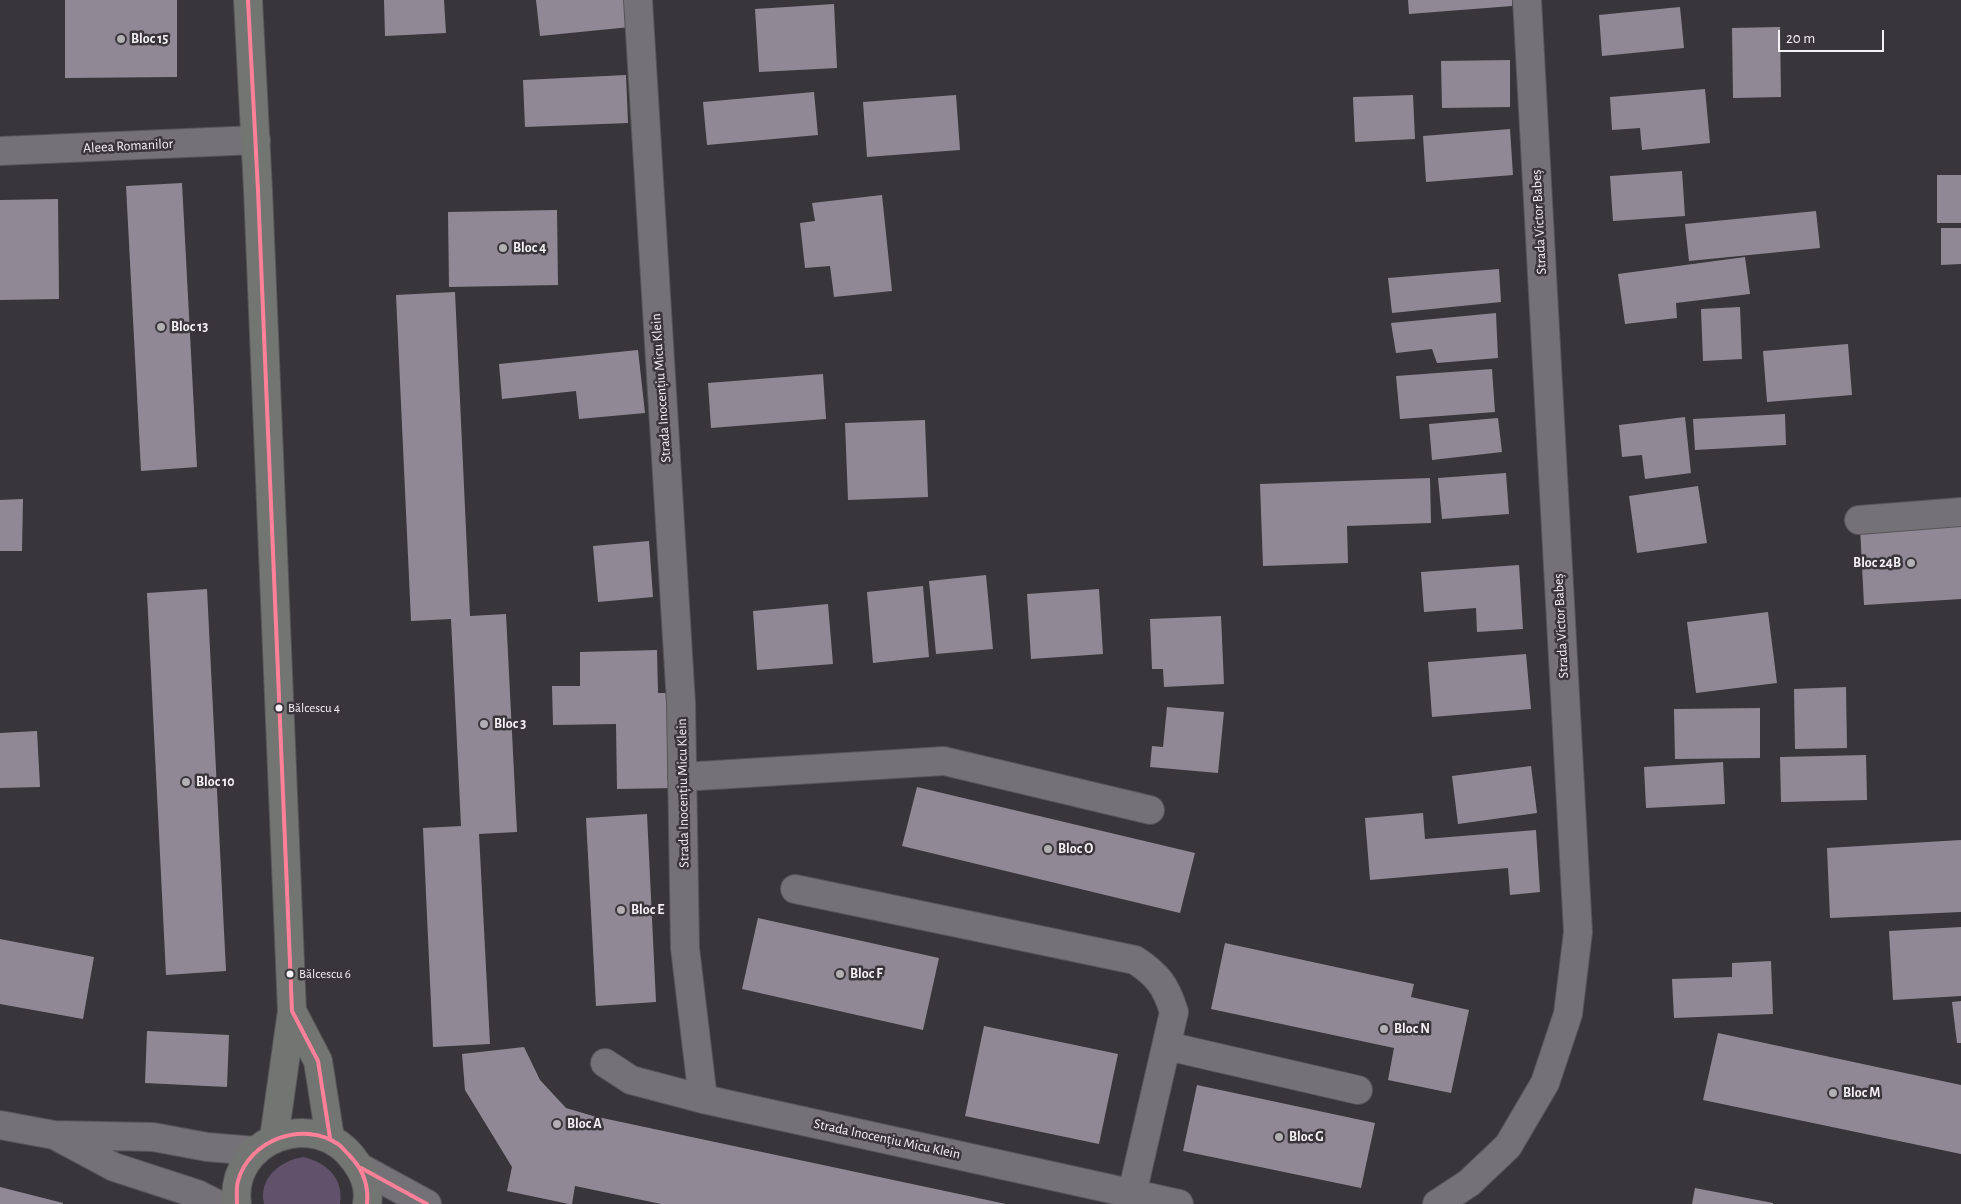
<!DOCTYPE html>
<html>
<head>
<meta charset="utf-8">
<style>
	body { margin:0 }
	#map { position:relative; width:1961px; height:1204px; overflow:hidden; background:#38363a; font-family:"Alegreya Sans",sans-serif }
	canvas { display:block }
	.scale { position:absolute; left:1778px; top:30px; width:106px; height:22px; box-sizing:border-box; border:2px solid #f3f1f4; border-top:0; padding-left:6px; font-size:15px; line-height:18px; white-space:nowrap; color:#f3f1f4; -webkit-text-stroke:4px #39353b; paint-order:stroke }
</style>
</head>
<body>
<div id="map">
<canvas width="1961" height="1204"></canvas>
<div class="scale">20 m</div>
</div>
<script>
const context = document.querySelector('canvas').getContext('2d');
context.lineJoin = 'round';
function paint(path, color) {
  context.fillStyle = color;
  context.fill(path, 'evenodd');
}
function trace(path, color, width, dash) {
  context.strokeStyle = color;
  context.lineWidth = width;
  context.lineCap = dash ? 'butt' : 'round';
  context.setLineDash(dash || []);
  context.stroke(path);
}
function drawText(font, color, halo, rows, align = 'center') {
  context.font = font + ' "Alegreya Sans",sans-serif';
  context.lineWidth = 5;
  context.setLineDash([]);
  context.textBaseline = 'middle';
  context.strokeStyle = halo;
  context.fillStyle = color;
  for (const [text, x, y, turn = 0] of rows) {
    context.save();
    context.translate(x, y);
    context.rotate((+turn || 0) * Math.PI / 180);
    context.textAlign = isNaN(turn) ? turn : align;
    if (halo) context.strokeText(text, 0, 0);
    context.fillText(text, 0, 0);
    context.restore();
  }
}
paint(new Path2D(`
	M303,1157c23,5 41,21 37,47h-76c-6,-26 16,-43 39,-47z`), '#62516b');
paint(new Path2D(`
	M65,0h112v77l-112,1z
	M384,0h60l2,33 -61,3z
	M536,0h91l3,27 -90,9z
	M1408,0h104v6l-103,8z
	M834,4l3,64 -78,4 -4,-63z
	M1680,7l4,41 -82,8 -3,-41z
	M1780,27l1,70 -48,1 -1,-70z
	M1510,60v47l-68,1 -1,-47z
	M626,75l2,48 -103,4 -2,-47z
	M1705,89l5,54 -68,7 -2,-22 -28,2 -2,-33z
	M814,92l4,43 -111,10 -4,-43z
	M956,95l4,55 -93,7 -4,-55z
	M1413,95l2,44 -60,3 -2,-45z
	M1510,129l3,46 -87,7 -3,-46z
	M1682,171l3,45 -72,5 -3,-45z
	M1937,175h24v48h-24z
	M182,183l15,284 -56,4 -15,-285z
	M882,195l10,96 -58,6 -4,-31 -25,2 -5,-45 15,-2 -3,-18z
	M58,199l1,100 -59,1v-100z
	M557,210l1,75 -109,2 -1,-75z
	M1816,211l4,37 -131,13 -4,-37z
	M1941,228h20v36l-20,1z
	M1745,257l5,37 -74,9 1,15 -52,6 -7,-50z
	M1499,269l2,33 -109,11 -4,-35z
	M455,292l15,324 36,-2 11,218 -38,2 11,210 -57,3 -10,-219 38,-2 -10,-207 -40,2 -15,-326z
	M1740,307l2,52 -39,2 -2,-52z
	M1496,313l2,45 -61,5 -5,-14 -36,4 -5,-30z
	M1848,344l4,51 -85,7 -4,-51z
	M638,350l7,63 -66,6 -3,-28 -74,8 -3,-35z
	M1492,369l3,43 -95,7 -4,-43z
	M823,374l3,45 -115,9 -3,-45z
	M1785,414l1,31 -91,5 -2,-31z
	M1685,417l6,56 -46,6 -3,-24 -20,2 -3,-32z
	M1498,418l4,34 -70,8 -3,-36z
	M925,420l3,77 -80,3 -3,-77z
	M1506,473l3,41 -67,5 -4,-41z
	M1430,478l1,45 -84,3 1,37 -85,3 -3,-82z
	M1698,486l9,57 -70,10 -8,-57z
	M23,499l-1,52h-22v-51z
	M1961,521v78l-97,6 -4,-78z
	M649,541l4,56 -55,5 -5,-56z
	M1519,565l4,64 -46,3 -1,-24 -52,4 -3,-40z
	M986,575l7,74 -57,5 -7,-73z
	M923,586l6,71 -56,6 -6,-71z
	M207,589l19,382 -60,4 -19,-382z
	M1099,589l4,65 -72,5 -4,-65z
	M828,604l5,60 -76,6 -4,-59z
	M1768,612l9,71 -81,10 -9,-71z
	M1221,616l3,68 -60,3 -1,-18h-11l-2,-50z
	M657,650l1,43h17l2,95 -60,1 -1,-65 -63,1 -1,-39h28v-34z
	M1526,654l5,55 -99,8 -4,-55z
	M1846,687l1,61 -52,1 -1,-60z
	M1167,707l57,5 -6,61 -68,-6 2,-21 11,1z
	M1760,708v50l-85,1 -1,-50z
	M37,731l3,56 -40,1v-55z
	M1866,755l1,45 -86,2 -1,-45z
	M1723,762l2,42 -79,4 -2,-41z
	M1531,766l6,47 -79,11 -6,-48z
	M917,787l278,66 -15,60 -278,-67z
	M1423,813l2,26 111,-9 4,62 -30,3 -2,-27 -138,12 -5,-62z
	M647,814l9,188 -60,4 -10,-188z
	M1961,840v72l-131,6 -3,-70z
	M758,918l181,40 -16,72 -181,-41z
	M1961,927v69l-68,4 -4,-69z
	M0,939l94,18 -11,62 -83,-15z
	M1225,943l189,41 -3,13 58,13 -18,83 -63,-13 6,-32 -183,-39z
	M1771,961l2,53 -99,4 -2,-39 60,-2v-14z
	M1961,1001v42h-4l-5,-41z
	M984,1026l134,28 -19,90 -134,-28z
	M147,1031l82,4 -2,52 -82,-4z
	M1718,1033l243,52v69l-258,-54z
	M524,1047l16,33 26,28 27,8 413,88h-345l-86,-18 -3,18h-3l-62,-13 5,-24 -47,-77 -3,-36z
	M1197,1085l178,38 -14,65 -178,-37z
	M0,1187l63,16v1h-63z
	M1695,1188l78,15v1h-81z`), '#908995');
const minor = new Path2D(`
	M638,0l43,703 4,245 18,151
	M0,151l256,-11
	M1859,520l102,-8
	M682,777l262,-16 206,49
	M795,889l340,71c23,15 31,26 39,52l-42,182
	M1167,1046l191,44
	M605,1063l26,17 72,19 476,105
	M0,1125l54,10 99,2 54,10 49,4
	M58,1137l56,30 83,27 20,10
	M361,1168l66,36
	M1437,1204l32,-21 39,-37 37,-63 23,-69 10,-82 -51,-932`);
const major = new Path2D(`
	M248,0l10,190 34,821 -18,127
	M292,1011l26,50 12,77
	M237,1204c-9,-64 79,-99 118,-43 9,12 15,28 12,43`);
trace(minor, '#575558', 30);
trace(major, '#575558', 30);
trace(minor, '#747276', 28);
trace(major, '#737573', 28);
trace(new Path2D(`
	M248,0l10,190 34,821 26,50 12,77
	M361,1168l66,36
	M237,1204c0,-7 -1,-16 1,-23 11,-41 65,-61 100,-37 4,3 8,8 11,11 13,13 20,30 18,49`), '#ff8098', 4);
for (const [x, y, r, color] of [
	[121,39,5,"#b2b0b3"],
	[503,248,5,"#b2b0b3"],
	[161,327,5,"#b2b0b3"],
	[1911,563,5,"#b2b0b3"],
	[279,708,4.5,"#f3f1f4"],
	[484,724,5,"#b2b0b3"],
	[186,782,5,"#b2b0b3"],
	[1048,849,5,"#b2b0b3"],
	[621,910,5,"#b2b0b3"],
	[290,974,4.5,"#f3f1f4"],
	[840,974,5,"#b2b0b3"],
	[1384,1029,5,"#b2b0b3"],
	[1833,1093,5,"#b2b0b3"],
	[557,1124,5,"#b2b0b3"],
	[1279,1137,5,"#b2b0b3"]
]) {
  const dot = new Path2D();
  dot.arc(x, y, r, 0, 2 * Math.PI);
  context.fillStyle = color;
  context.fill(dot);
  trace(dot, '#39353b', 2);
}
drawText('13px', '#f3f1f4', '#39353b', [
	["Bălcescu 4",288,708],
	["Bălcescu 6",299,974]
], 'left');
drawText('bold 14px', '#f3f1f4', '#39353b', [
	["Bloc 15",131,39],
	["Bloc 4",513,248],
	["Bloc 13",171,327],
	["Bloc 24B",1901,563,"right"],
	["Bloc 3",494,724],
	["Bloc 10",196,782],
	["Bloc O",1058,849],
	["Bloc E",631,910],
	["Bloc F",850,974],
	["Bloc N",1394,1029],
	["Bloc M",1843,1093],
	["Bloc A",567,1124],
	["Bloc G",1289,1137]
], 'left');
drawText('14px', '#f3f1f4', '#39353b', [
	["Aleea Romanilor",128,146,-3],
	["Strada Victor Babeș",1539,222,-93],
	["Strada Inocențiu Micu Klein",661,388,-94],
	["Strada Victor Babeș",1561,626,-93],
	["Strada Inocențiu Micu Klein",683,793,-91],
	["Strada Inocențiu Micu Klein",887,1139,12]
]);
</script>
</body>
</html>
